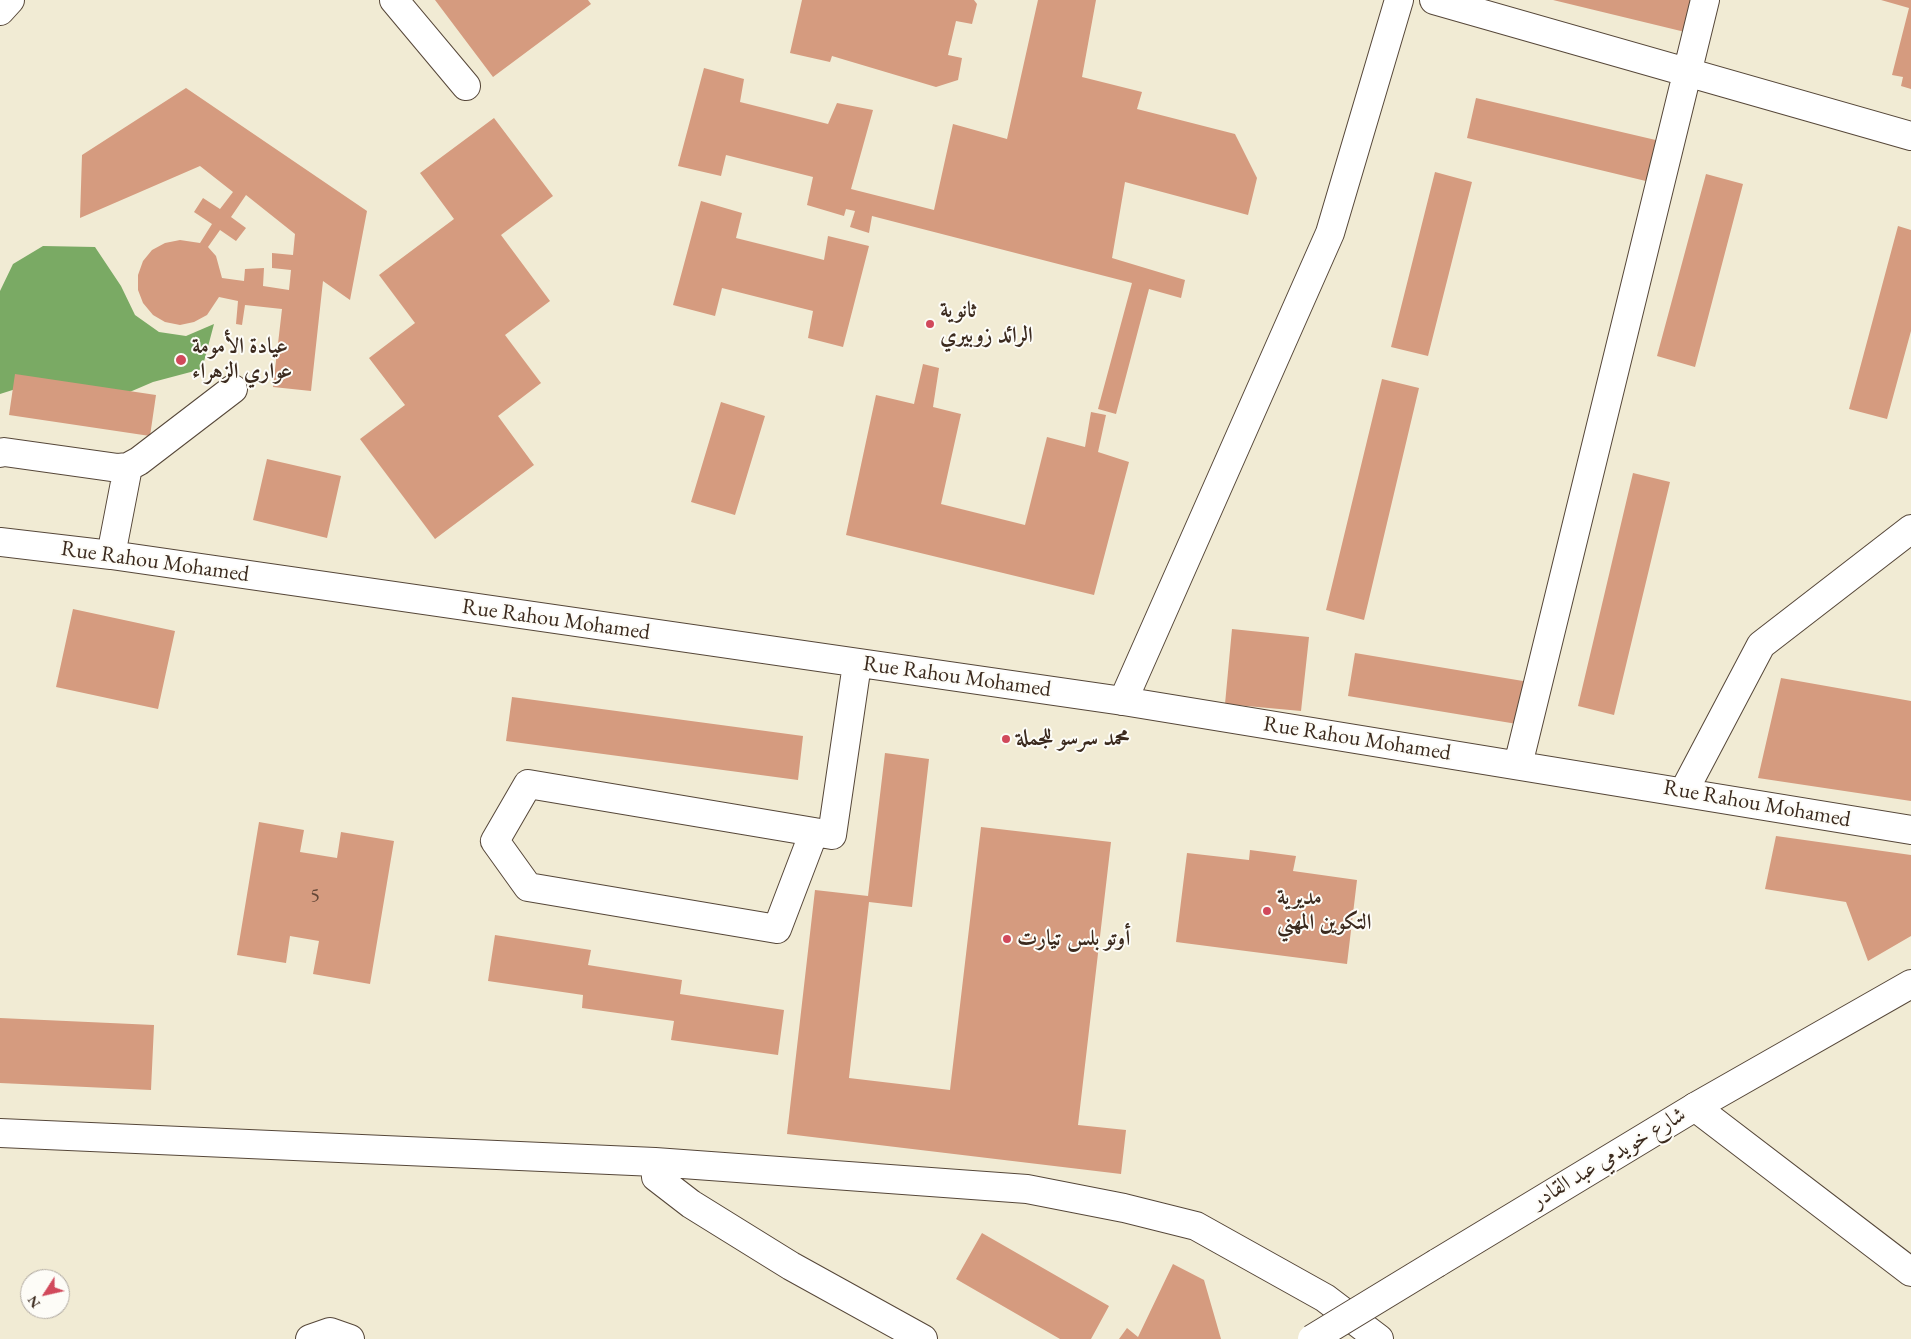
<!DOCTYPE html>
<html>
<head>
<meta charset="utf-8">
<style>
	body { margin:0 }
	#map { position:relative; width:1911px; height:1339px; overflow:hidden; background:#f1ebd4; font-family:"EB Garamond",serif }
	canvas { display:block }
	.north { position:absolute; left:20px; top:1269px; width:50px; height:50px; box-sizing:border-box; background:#fdfcf7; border:1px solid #afa8a0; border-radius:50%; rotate:235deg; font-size:14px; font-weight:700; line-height:20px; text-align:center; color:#3b2a1e }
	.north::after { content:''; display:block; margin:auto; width:18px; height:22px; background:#d1495b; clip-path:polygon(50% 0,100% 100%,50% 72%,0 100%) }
</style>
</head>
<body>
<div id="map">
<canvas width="1911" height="1339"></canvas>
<div class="north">N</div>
</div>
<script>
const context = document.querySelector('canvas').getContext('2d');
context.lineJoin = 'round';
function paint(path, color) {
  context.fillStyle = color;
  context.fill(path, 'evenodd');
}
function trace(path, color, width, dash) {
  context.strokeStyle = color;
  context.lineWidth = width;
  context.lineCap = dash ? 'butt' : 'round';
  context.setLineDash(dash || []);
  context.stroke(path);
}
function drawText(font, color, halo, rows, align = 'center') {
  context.font = font + ' "EB Garamond",Amiri,serif';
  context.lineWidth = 4;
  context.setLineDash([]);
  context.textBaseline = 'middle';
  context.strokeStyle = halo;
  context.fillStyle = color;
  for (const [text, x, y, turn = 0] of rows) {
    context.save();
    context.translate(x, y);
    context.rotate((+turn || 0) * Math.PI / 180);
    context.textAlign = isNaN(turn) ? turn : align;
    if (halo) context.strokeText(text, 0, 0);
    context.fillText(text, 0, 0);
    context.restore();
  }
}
paint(new Path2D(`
	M43,246l52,1 26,39 14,29 24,17 27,4 28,-12 -12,45 -49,13 -42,18 -89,-13 -22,7v-103l13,-27z`), '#7aaa64');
paint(new Path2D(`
	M435,0h153l3,4 -98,73z
	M802,0h172l3,4 -5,20 -16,-3 -8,34 14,3 -4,22 -22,7 -104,-31 -2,6 -40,-9z
	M1038,0h58l-14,77 60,15 -5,17 98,25 22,44 -9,37 -123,-33 -13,76 73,22 -4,18 -32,-9 -33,125 -18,-5 34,-126 -260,-67 -3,17 -19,-6 5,-16 -9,-2 -2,7 -37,-11 6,-28 -87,-22 -5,21 -43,-10 26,-98 40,11 -4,23 88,22 9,-21 36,7 -22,79 83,21 19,-86 54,15z
	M1553,0h139l-7,32z
	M1881,0h30v89l-10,-3 2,-9 -11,-2 17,-67z
	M186,88l181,123 -17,89 -27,-19 -12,110 -38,-4 9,-78 -37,-4 -3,20 -6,-1 2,-23 -19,-4 -12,18 -13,7 -14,3 -15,-3 -12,-7 -10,-12 -5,-13v-15l5,-14 9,-11 13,-7 15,-3 20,3 12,-19 -18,-12 9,-14 17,11 13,-17 -33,-26 -120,52 2,-63zM246,195l49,39 -2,21 -21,-2v15l19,2 -2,20 -26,-4 1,-18 -19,1 -1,12 -22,-3 -6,-22 -8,-9 12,-17 16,11 10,-13 -15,-11z
	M1476,98l184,43 -10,41 -183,-44z
	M494,118l59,78 -52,39 49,66 -45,34 36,48 -43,33 36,49 -99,74 -75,-100 45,-34 -36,-47 46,-35 -36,-48 75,-56 -34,-46z
	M1435,172l37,10 -44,174 -37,-9z
	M1706,174l37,10 -48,183 -38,-11z
	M701,201l41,12 -6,25 88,22 4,-24 41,10 -26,101 -35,-9 5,-27 -91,-23 -7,28 -42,-11z
	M1898,226l13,4v101l-24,88 -38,-10z
	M923,364l16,4 -6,39 28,7 -20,90 84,21 22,-88 38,10 6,-35 15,3 -8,37 31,10 -35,133 -248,-60 30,-140 38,9z
	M15,374l141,21 -6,41 -141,-21z
	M1382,379l37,9 -55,232 -38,-10z
	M721,402l44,14 -30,99 -44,-13z
	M267,459l74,17 -14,62 -74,-18z
	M1633,473l37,9 -56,233 -36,-9z
	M73,609l102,22 -17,78 -102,-22z
	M1232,629l77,8 -8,74 -76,-7z
	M1355,653l174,29 -6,43 -175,-29z
	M1781,678l130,23v100l-153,-23z
	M512,697l291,39 -5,44 -292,-39z
	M885,753l44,6 -17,148 -43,-5 -20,176 101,12 31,-263 130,15 -33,283 48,5 -5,44 -334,-40 28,-244 53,6z
	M259,822l45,8 -4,22 37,6 4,-26 53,9 -24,143 -57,-10 6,-33 -29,-5 -4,27 -49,-8z
	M1776,836l135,19v81l-43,25 -22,-59 -81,-13z
	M1250,850l46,6 -3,15 64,9 -10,84 -171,-22 11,-89 62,7z
	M495,935l96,15 -3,15 94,15 -2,14 104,16 -6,45 -107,-15 3,-19 -92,-13 1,-13 -95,-14z
	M0,1018l154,7 -3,65 -151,-7z
	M982,1233l127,73 -18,33h-31l-104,-60z
	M1173,1264l31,16 17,59h-102l8,-11 11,9z`), '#d59b7f');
const minor = new Path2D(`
	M394,0l72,86
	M1434,0l477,136
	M0,11l10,-11
	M0,453l4,-1 114,16 10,-1 11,-6 94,-72
	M0,542l111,13 1012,146 788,129
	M111,555l17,-88
	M1518,765l187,-765
	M1684,791l77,-146 150,-116
	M814,832l-37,97 -249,-42 -33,-46 33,-57 286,48 18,3 25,-171
	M1695,1107l216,165
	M0,1133l655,29 372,27 97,19 72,18 129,72 54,41
	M655,1162l1,15 35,27 100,62 132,73
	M310,1339l20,-7 20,7`);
const major = new Path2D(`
	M1123,701l207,-468 69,-233
	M1437,1263l258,-156 216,-123`);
trace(minor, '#564739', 30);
trace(major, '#564739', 30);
trace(minor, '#fff', 28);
trace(major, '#fff', 28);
const majorBridge = new Path2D(`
	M1312,1339l125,-76`);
trace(majorBridge, '#564739', 30, []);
trace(majorBridge, '#fff', 28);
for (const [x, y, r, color] of [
	[930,324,5,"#d1495b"],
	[181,360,6,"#d1495b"],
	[1006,739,5,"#d1495b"],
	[1267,911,5,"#d1495b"],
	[1007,939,5,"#d1495b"]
]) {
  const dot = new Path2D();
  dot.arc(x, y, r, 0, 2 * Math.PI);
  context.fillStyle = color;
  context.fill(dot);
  trace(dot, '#fdfcf7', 2);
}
drawText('20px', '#624636', null, [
	["5",315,897]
]);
drawText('bold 22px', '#3b2a1e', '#fdfcf7', [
	["ثانوية",940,311],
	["الرائد زوبيري",940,336],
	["عيادة الأمومة",192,347],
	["عواري الزهراء",192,372],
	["محمد سرسو للجملة",1016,739],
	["مديرية",1277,898],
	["التكوين المهني",1277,923],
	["أوتو بلس تيارت",1017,939]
], 'left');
drawText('22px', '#3b2a1e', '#fdfcf7', [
	["Rue Rahou Mohamed",155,562,8],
	["Rue Rahou Mohamed",556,620,8],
	["Rue Rahou Mohamed",957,677,8],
	["Rue Rahou Mohamed",1357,739,9],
	["Rue Rahou Mohamed",1757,804,10],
	["شارع خويدمي عبد القادر",1609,1158,-31]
]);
</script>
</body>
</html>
